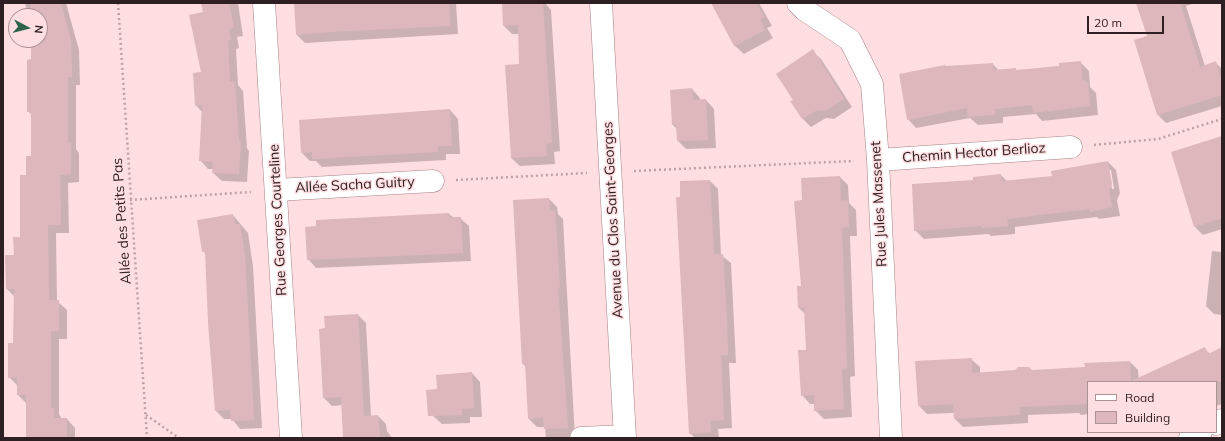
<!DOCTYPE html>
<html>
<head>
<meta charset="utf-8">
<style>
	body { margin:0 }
	#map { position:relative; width:1225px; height:441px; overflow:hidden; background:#ffdee2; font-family:Mulish,sans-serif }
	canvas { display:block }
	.frame { position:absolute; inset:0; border:4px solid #2e2022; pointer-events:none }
	.legend { position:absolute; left:1087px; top:381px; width:130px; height:52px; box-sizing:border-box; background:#ffdee2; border:1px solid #ab9295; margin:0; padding:5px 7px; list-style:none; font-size:12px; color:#2e2022 }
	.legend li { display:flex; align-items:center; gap:8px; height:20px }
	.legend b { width:20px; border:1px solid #ab9295 }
	.north { position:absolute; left:8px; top:8px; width:40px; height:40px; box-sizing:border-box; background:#ffdee2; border:1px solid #ab9295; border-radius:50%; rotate:97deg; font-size:11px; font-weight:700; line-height:16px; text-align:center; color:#2e2022 }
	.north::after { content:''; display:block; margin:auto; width:14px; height:18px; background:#2d634a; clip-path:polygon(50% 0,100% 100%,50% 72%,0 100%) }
	.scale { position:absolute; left:1087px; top:16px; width:77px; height:18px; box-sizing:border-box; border:2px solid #2e2022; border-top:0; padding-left:5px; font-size:12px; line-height:14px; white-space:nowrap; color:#2e2022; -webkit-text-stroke:3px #ffdee2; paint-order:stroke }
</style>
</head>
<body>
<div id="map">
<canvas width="1225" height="441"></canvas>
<div class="frame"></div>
<ul class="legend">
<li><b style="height:5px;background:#fff"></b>Road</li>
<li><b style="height:11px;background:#deb7bc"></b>Building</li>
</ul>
<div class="north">N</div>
<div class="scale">20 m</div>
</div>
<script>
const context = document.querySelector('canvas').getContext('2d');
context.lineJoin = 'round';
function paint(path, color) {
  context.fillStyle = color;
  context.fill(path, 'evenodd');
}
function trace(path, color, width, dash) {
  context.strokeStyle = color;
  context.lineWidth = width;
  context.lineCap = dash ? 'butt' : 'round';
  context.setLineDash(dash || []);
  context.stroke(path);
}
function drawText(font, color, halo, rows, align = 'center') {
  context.font = font + ' Mulish,sans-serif';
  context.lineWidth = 3;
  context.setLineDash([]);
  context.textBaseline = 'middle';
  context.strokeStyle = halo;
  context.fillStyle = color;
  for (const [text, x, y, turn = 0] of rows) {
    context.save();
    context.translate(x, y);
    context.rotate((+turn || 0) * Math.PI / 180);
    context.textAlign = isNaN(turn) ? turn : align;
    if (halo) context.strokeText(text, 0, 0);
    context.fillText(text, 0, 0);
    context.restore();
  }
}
paint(new Path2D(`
	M25,3h41l13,47 1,35h-4v64l3,4v29l-11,1 1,50h-13l1,68 10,9v29h-8v75l3,5h5l8,9v10h-48l-1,-35 -8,-8v-9l-9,-9 5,-33 1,-47 -8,-8 -1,-23 9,-10 6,-18 6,-62 5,-19v-42l-4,-4 7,-51 -6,-20h11v-24h-17l-1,-4 5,-1z
	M202,3h36l5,33 -6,1 2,11 -3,1 2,36 5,6 4,57 2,3 -2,31 -25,-1 -9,-8v-4h-5l-8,-9 2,-48 -6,-7 6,-32 2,-60z
	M295,3h161l2,31 -153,9 -8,-8z
	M503,3h42l6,7 9,141 -6,1 1,12 -35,2 -9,-8 9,-93 -1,-31h-7l-8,-8z
	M724,3h35l13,23 -5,2 6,10 -29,16 -9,-8 -20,-38z
	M1138,3h58l-10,3 19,60 11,-3 6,6v37l-56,17 -8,-8 -10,-78z
	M812,51l9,8 31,48 -18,12 -8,-1 -15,9 -8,-8 -11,-17 2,-2z
	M1080,62l9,9 1,16 6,6 2,22 -56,6 -6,-7 -33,3v6l-25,2 -8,-7 -54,10 -8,-9 39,-52 46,-3 6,7 16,-2 3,2 42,-5z
	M692,89l8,9v3l6,-1 8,9 2,39 -30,1 -8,-8 -1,-12 -4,-4z
	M450,110l8,9 2,35h-14v6l-124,7 -6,-6h-6l-8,-8z
	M1222,137v92l-19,6 -8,-8z
	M1108,162l8,8 4,23 -3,7 3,16 -21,3 -2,-2 -82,10v7l-24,2 -2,-2 -65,5 -9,-9 59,-49 27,-6 6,6 46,-4zM1109,170h2l3,19h-2z
	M840,177l8,8 1,18 7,7 1,26h-7l5,140 -5,1 2,40 -28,2 -9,-9v-6h-5l-8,-9 5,-44 -2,-37 -6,-6 3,-21 1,-86z
	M710,181l8,8 3,66 10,8 5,100h-7l3,65 -14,1 1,9h-24l-5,-5 -8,-235z
	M549,199l8,8 1,7 5,5 12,219h-29l-1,-11h-8l-8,-8 -3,-52 -3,-3z
	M449,214l5,4h6l9,8 2,35 -155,7 -8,-9z
	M233,215l15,18 5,33 9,162 -22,1 -8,-10h-8l-8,-8 -10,-157 -3,-3z
	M1212,251l10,1v63l-8,-1 -8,-8z
	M358,315l8,8 5,93h7l8,8 1,7 5,7h-47l-2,-33 -11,1 -8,-8 2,-69z
	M1204,348l6,6h12v50l-6,2v-24h-61z
	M971,359l9,8v6l106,-5 44,-6 8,8 1,12h-51v32l-7,1 -2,-2 -51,2v8l-65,4 -8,-8 -1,-6 -27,1 -8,-8z
	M472,373l8,9 2,35h-12v6l-28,1 -9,-8z`), '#0003');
paint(new Path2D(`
	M31,3h30l10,38 1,36h-4v66h3v31l-11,1 1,50h-13l1,75h10v31h-8v77h3v10h13v20h-41v-43h-9v-18l-9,1v-35h5l1,-54h-8l-1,-34h9l-1,-18h7v-62h6v-19h5v-44h-4v-52l4,-1v-19h9v-24h-9z
	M201,3h28l5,25 -5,1 2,11 -3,1 2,40h5l4,60h2l-2,33 -27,-1 1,-11 -14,-1 3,-56 -7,1 -2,-33 8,-1 -12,-57 14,-3z
	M294,3h155l1,23 -121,6 -33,3z
	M502,3h41l9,140 -6,1 1,12 -36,2 -6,-93 14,-1 -1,-39 -15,1z
	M711,3h45l8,14 -4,3 5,10 -31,16z
	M1136,3h44l20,64 16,-6 6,21v13l-65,20 -23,-75 13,-4z
	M813,49l31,50 -19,12 -8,-1 -15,9 -12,-18 3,-1 -17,-26z
	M1081,61l1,18 6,4 2,23 -57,7 -1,-8 -37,4v6l-27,2 -1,-9 -60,12 -8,-46 46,-9 1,1 47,-3 1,7 22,-2v2l43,-4v-3z
	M692,88l1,12 13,-1 2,41 -31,1 -1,-16h-4l-2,-35z
	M450,109l2,37h-14v6l-126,7v-7l-11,1 -2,-33z
	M1222,136v82l-28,9 -23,-75z
	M1108,161l4,23 -3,7 3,16 -22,5 -1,-3 -82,10 1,7 -26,2v-2l-68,5 -2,-47 61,-4v-3l28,-3 1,7 50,-5 -1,-5z
	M840,176l1,25 7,-1 1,27 -7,1 5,140 -5,1 2,40 -30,2v-16l-13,1 -3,-46h8l-2,-42h-6l-1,-22h4l-7,-85 8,-1 -1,-22z
	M710,180l4,74h9l4,66 1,35h-7l3,65 -14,1 1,11 -22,2 -13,-237h4v-16z
	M549,198l1,12h5l5,78h-2l10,140 -24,1 -1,-11 -15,1 -3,-55h-3l-9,-164z
	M449,213l1,4h11l2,36 -156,7 -2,-33 11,-1v-6z
	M233,214l2,10h5l5,32 9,164 -23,1 -1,-11 -15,1 -7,-88 -3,-72 -3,1 -5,-32z
	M358,314l6,102 14,-1 2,23h-37l-2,-41 -18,1 -4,-69 6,-1 -1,-12z
	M1205,347l3,7 14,-7v35h-134l-2,22 -66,3v8l-66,4 -1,-15 -35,2 -3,-45 57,-3v15l43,-3 3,-3h11l3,3 53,-3 -1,-4 46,-2 1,20z
	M472,372l2,36 -12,1v6l-34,1 -2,-26 11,-1 -1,-14z`), '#deb7bc');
const minor = new Path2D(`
	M264,3l27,435
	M601,3l24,435
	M798,3l7,7 45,30 22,44 6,76 13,278
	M878,160l193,-13
	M277,190l156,-9
	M1216,424l6,-4
	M581,438l44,-2
	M1190,438l11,-6`);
trace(minor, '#a48185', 23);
trace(new Path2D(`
	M118,3l29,435
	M1094,145l64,-6 64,-20
	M634,171l220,-10
	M456,180l131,-7
	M130,200l121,-8
	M146,415l33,23`), '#bda2a5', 2.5, [2, 3]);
trace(minor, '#fff', 22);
drawText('14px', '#2e2022', '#ffdee2', [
	["Chemin Hector Berlioz",974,153,-4],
	["Allée Sacha Guitry",355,185,-3],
	["Rue Jules Massenet",879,204,-93],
	["Rue Georges Courteline",278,220,-93],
	["Avenue du Clos Saint-Georges",613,220,-93],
	["Allée des Petits Pas",122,221,-94]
]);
</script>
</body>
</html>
